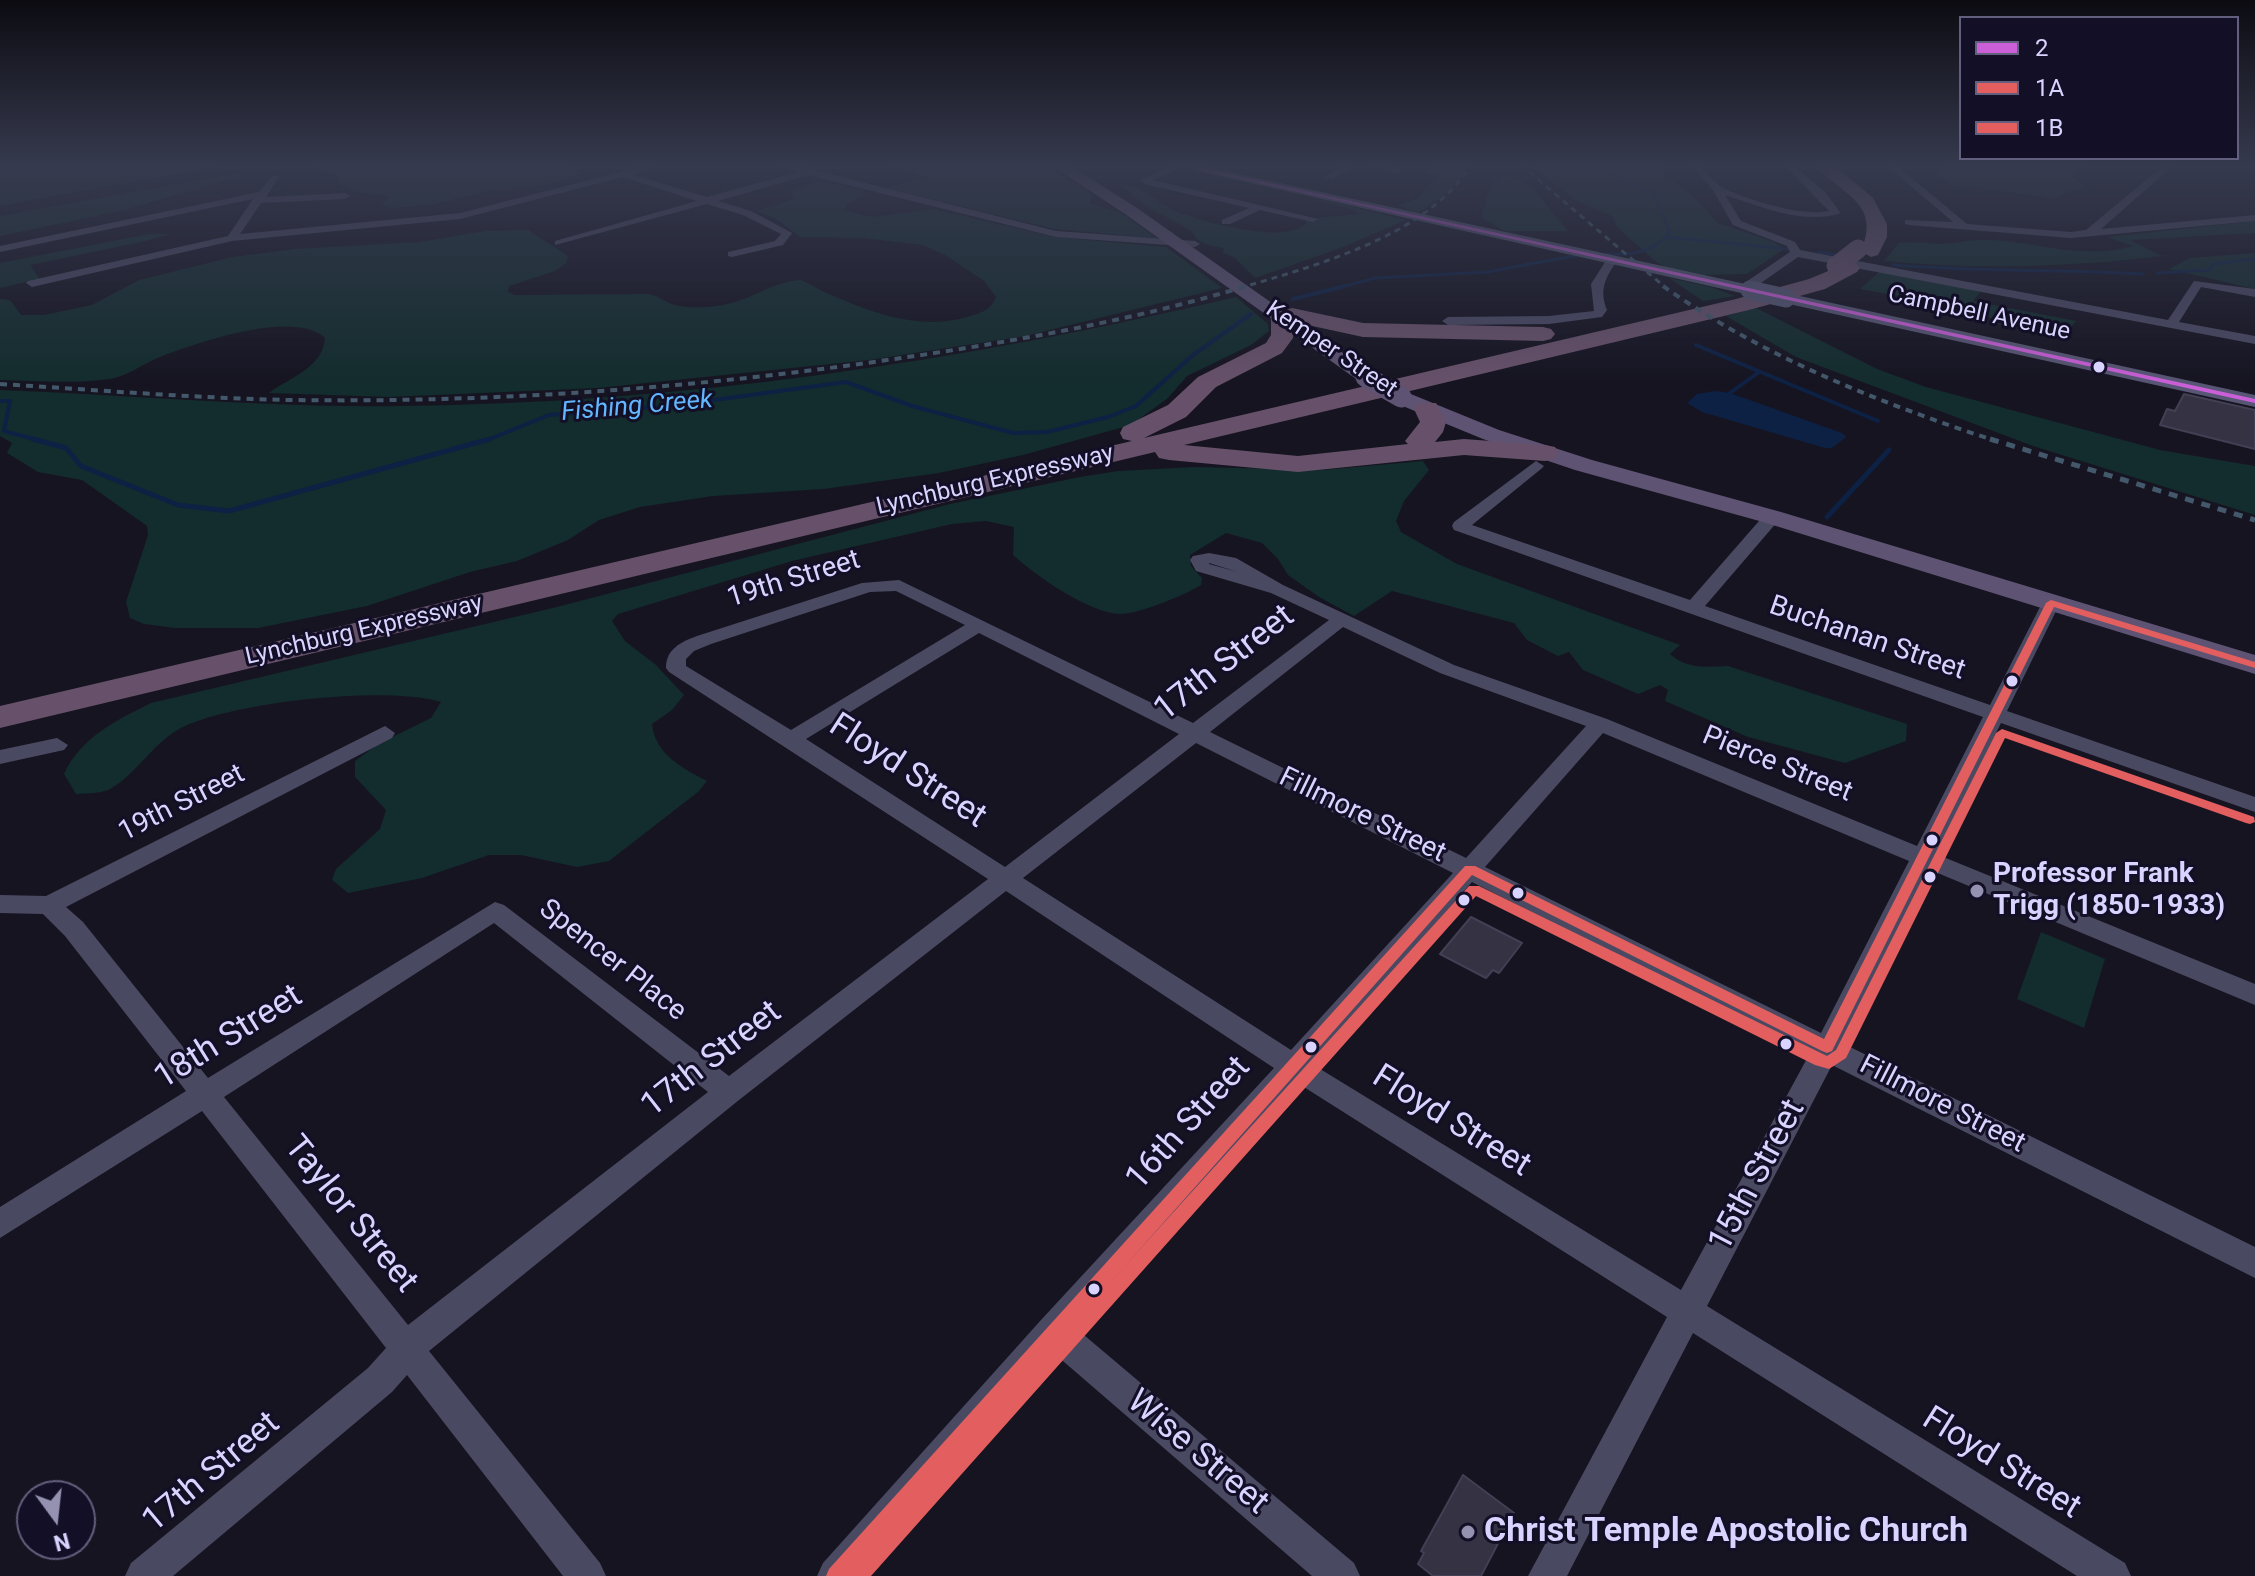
<!DOCTYPE html>
<html>
<head>
<meta charset="utf-8">
<style>
	body { margin:0 }
	#map { position:relative; width:2255px; height:1576px; overflow:hidden; background:#161421; font-family:Roboto,sans-serif }
	canvas { display:block }
	.legend { position:absolute; left:1959px; top:16px; width:280px; height:144px; box-sizing:border-box; background:#130f26; border:2px solid #625e7d; margin:0; padding:10px 14px; list-style:none; font-size:24px; color:#d9d4ff }
	.legend li { display:flex; align-items:center; gap:16px; height:40px }
	.legend b { width:40px; border:2px solid #625e7d }
	.north { position:absolute; left:16px; top:1480px; width:80px; height:80px; box-sizing:border-box; background:#130f26; border:2px solid #625e7d; border-radius:50%; rotate:165deg; font-size:22px; font-weight:700; line-height:32px; text-align:center; color:#d9d4ff }
	.north::after { content:''; display:block; margin:auto; width:28px; height:36px; background:#9591b1; clip-path:polygon(50% 0,100% 100%,50% 72%,0 100%) }
</style>
</head>
<body>
<div id="map">
<canvas width="2255" height="1576"></canvas>
<ul class="legend">
<li><b style="height:10px;background:#cb5fd8"></b>2</li>
<li><b style="height:10px;background:#e25e5f"></b>1A</li>
<li><b style="height:10px;background:#e25e5f"></b>1B</li>
</ul>
<div class="north">N</div>
</div>
<script>
const context = document.querySelector('canvas').getContext('2d');
context.lineJoin = 'round';
function paint(path, color) {
  context.fillStyle = color;
  context.fill(path, 'evenodd');
}
function trace(path, color, width, dash) {
  context.strokeStyle = color;
  context.lineWidth = width;
  context.lineCap = dash ? 'butt' : 'round';
  context.setLineDash(dash || []);
  context.stroke(path);
}
function drawText(font, color, halo, rows, align = 'center') {
  context.font = font + ' Roboto,sans-serif';
  context.lineWidth = 6;
  context.setLineDash([]);
  context.textBaseline = 'middle';
  context.strokeStyle = halo;
  context.fillStyle = color;
  for (const [text, x, y, turn = 0] of rows) {
    context.save();
    context.translate(x, y);
    context.rotate((+turn || 0) * Math.PI / 180);
    context.textAlign = isNaN(turn) ? turn : align;
    if (halo) context.strokeText(text, 0, 0);
    context.fillText(text, 0, 0);
    context.restore();
  }
}
paint(new Path2D(`
	M0,165h224l-224,41z
	M309,165h250l23,8 -43,13 -52,5 -56,14 -37,3 -12,-3 7,-9 -34,-4 -15,-8 -3,-9z
	M887,165h83l16,3 58,-3 45,27 3,4 -2,7 31,10 36,25 -103,-9 -164,-40 -4,-1 38,-11z
	M1437,165h31c-10,21 -32,38 -52,48l-18,-8 19,-6 17,-19 8,-3 -22,-4z
	M1533,165h127l2,7 36,29 20,22 56,19 10,7 -37,25 -43,1 -39,-8 -9,-5 -39,-35 -5,-11 -36,-15z
	M1947,165h147l-23,11 14,10 -31,12 -16,-2 -86,-11 -21,-15 21,-1z
	M233,174l8,2 -116,34 -125,26v-20z
	M1505,175l26,11 37,45h-64l-23,-14c7,-17 4,-32 24,-42z
	M820,181l43,10v5l-13,6 -6,8 28,7 62,-8 121,28 111,10 56,41 -197,48 -156,24 -271,28 -209,9 -120,-4c21,-16 54,-25 56,-55 -32,-30 -135,7 -170,21 -15,7 -28,17 -45,20 -36,5 -74,2 -110,1v-81l10,1 11,15h23l48,-10 47,-25 94,-23 62,-8 124,-7 67,-11 42,-1 40,26 -2,7 -11,8 -46,15 -1,6 7,3 134,-1c10,2 14,7 23,10 17,6 47,3 63,-2 23,-7 42,-21 66,-22 10,4 18,10 28,14 44,19 90,37 138,23 14,-4 23,-6 29,-20l-12,-16 -39,-26 -23,-10 -58,-7 -64,-1 -22,-17 -22,-9 38,-12 -4,-7z
	M1119,184c24,0 39,21 61,29 27,10 107,32 126,10l-1,-4 53,-5 -3,-4 -39,-10 3,-1 87,21 -68,29 -83,29 -20,-20 -12,-5 1,-5c-12,-2 -27,-4 -32,-17l-46,-25z
	M2255,221v12l-125,7 32,16c-92,11 -185,14 -278,5l15,-18c15,-2 28,1 43,1 16,-1 34,-5 50,-4 48,3 93,20 141,6l-26,-9z
	M149,234h20l-23,7 -116,24 10,14 -40,9v-25z
	M2255,253v36l-86,-20 21,-11z
	M1880,271l101,20 -8,10 103,20 -7,9 -27,-5 -4,6 -41,-7 -3,-5 -38,-13 -96,-17z
	M1669,278l42,9 24,9 -32,5z
	M1236,297l32,27 1,7 -18,14 -64,31 -19,22 -37,27 -108,30 -84,18 -115,16 -111,7 -73,11 -41,13 -31,20 -51,21 -47,11 -103,34 -109,22h-83l-31,-4 -14,-6 -4,-16 22,-67 -1,-9 -65,-46 -44,-8 -31,-19 5,-10 -12,-7v-46c134,5 266,18 400,16 284,-3 560,-44 836,-109z
	M1756,308l121,61 49,18 234,63 95,16v49l-222,-69 -237,-89 -70,-41z
	M1423,461l6,9 -25,31 -8,20 5,11 56,32 223,81 -10,9c16,15 37,13 58,12l179,58 -1,17 -61,22 -97,-26 -83,-36 3,-11 -8,-5 -22,9 -55,-24 -14,-18 -11,4 -31,-16 -13,-17 -122,-32 -38,25 -35,-19 -31,-22 -10,-16 -16,-16 -36,-10 -36,22 1,11 11,12 -1,7c-16,10 -62,29 -81,29 -31,-1 -84,-38 -107,-59l1,-28 -28,-6 -34,3 -160,37 -174,53 -6,7 13,20 31,24 28,30 -12,15 -20,14c3,30 30,44 55,57l-9,11 -89,69 -32,6 -56,-12h-32l-67,23 -74,15 -16,-13 4,-11 44,-40 6,-19 -31,-33v-16l23,-17 53,-26 10,-16c-53,-17 -210,0 -260,26 -28,15 -43,44 -69,60 -9,6 -26,5 -36,6l-12,-20c17,-37 53,-54 87,-71l406,-96 393,-103 130,-27 38,-6 77,-4 127,3z
	M2041,932l64,27 -21,69 -67,-29z`), '#132c2d');
paint(new Path2D(`
	M1715,391l15,2 112,40 4,4 -14,11h-7l-123,-36 -15,-9 10,-9z`), '#0d2144');
trace(new Path2D(`
	M1598,165l28,18 27,10 17,39c-18,23 -41,23 -68,22
	M1666,237l122,12
	M1819,252l24,4
	M1893,265c83,7 166,4 250,9
	M2157,273l53,-3 3,-6 42,-5
	M1337,288l39,-10 111,-6 92,-17`), '#0d2144', 3);
trace(new Path2D(`
	M1293,299l52,-13
	M1696,345l182,76
	M1730,393l29,-21
	M0,401h10l-6,30 37,10
	M485,441l64,-26 121,-9 176,-24 66,24 101,27 34,-1 61,-15 28,-11 57,-51 58,-41`), '#0d2144', 4);
trace(new Path2D(`
	M33,439l33,9 15,18 97,39 51,6 261,-72
	M1827,517l62,-67`), '#0d2144', 5);
const building = new Path2D(`
	M2184,394l71,16v39l-95,-24 7,-16 8,2z
	M1471,917l51,26 -23,30 -6,-3 -7,8 -46,-24z
	M1463,1475l51,38 -33,63h-48l-15,-12 6,-11 -3,-2z`);
paint(building, '#343243');
trace(building, '#433f54', 2);
paint(new Path2D(`
	M648,165h17l-31,10 73,22 90,-25 -20,-7h17l262,66 139,10 5,3 -5,3 -139,-10 -248,-62 -90,26 33,10 41,22 -9,12 -51,12 -4,-1v-4l47,-11 6,-7 -38,-19 -36,-11 -152,41v-4l142,-40 -74,-24 -163,42 -228,22 -200,46 -6,-4 2,-2 200,-45 25,-37 -253,53v-6l259,-54 15,-18 5,3 -13,20 79,-4 5,3 -5,3 -84,4 -21,31 220,-21z
	M1173,165h14l-34,15 165,39 -5,3 -53,-12 -30,14h-8v-4l27,-12 -105,-24 -4,-4z
	M1346,165h12l-26,14 -8,-2z
	M1367,165h18l17,6 -5,3z
	M1691,165h10c6,8 14,19 22,23 26,12 78,29 106,23l-45,-46h10l31,27 15,20 -1,2c-39,10 -77,-7 -114,-19l16,26 54,21 5,8 368,70 26,-39 61,8v8l-54,-10 -22,35 76,14v8l-457,-87 -50,35h-8v-6l50,-34 -3,-6 -54,-21 -20,-35z
	M1886,165h10l71,59 104,8 15,-2 78,-65h10l-73,64 154,-14v6l-184,17 -162,-13 -4,-1v-4l48,2z
	M1607,259l10,2c-12,17 -18,29 -10,49l-5,7 -53,7 -101,1 -6,-4 6,-4 101,-1 45,-5 -3,-27z
	M1536,461l8,5 -3,3 -69,56 218,75 76,-87h12l2,4 -2,4 -73,85 285,99 52,-102 9,-5 6,1 3,4 -53,108 248,86v15l-254,-89 -65,131 319,130v21l-327,-136 -86,174 413,204v31l-423,-213 -125,241 418,257 6,13h-54l-384,-243 -126,243h-39l139,-259 -371,-235 -218,248 276,233 6,13h-48l-256,-221 -195,221h-44l6,-13 218,-243 233,-252 -268,-177 -267,209 -310,251 171,212 6,13h-43l-156,-201 -15,17 -219,184h-48l6,-13 237,-195 18,-20 -184,-237 -202,127v-31l186,-116 -121,-155 -22,-22 -43,-1v-18l46,1 339,-170 10,7 -3,5 -326,169 17,15 125,156 287,-176 9,3 225,171 259,-197 -319,-207 -3,-4c0,-19 15,-26 31,-32l165,-53 37,-3 294,143 136,-103 -58,-27 -75,-22 -6,-11 3,-4 16,-3 27,5 47,27 171,80 153,54 310,127 66,-129 -529,-187 -2,-4 2,-4zM1209,563l29,9 -29,-8zM896,591l69,34 -174,105 -105,-64v-7l8,-8 17,-7 159,-52zM1343,627l97,46 146,53 -120,132 -256,-126zM979,633l200,101 -174,133 -199,-128zM1603,733l306,128 -88,172 -336,-166zM1196,743l257,130 -162,177 -268,-172zM1472,882l338,171 -129,237 -369,-226zM494,923l214,169 -300,233 -184,-228z
	M57,738l11,7 -4,5 -64,14v-14z`), '#4a4962');
paint(new Path2D(`
	M1170,165h27l553,120 9,5 -9,5z
	M1786,293l469,102v12l-475,-105 -3,-4 3,-4z`), '#575674');
paint(new Path2D(`
	M1051,165h18l68,43 240,169 -4,4h-14l-234,-167z
	M1401,390l98,40 93,30 189,52 474,143v19l-492,-152 -188,-52 -92,-31 -90,-37 -3,-5z`), '#5e5373');
paint(new Path2D(`
	M1815,165h19l39,33 14,26v13l-9,18 -7,2 -10,-6c21,-49 -20,-56 -46,-86z
	M1850,262l7,2 3,4 -3,4 -32,17 -76,21 -565,135 114,11 110,-12 -3,-3 15,-19 -6,-13 4,-6h18l10,19 -3,10 -8,10 29,-3 81,6 10,2 4,6 -4,6 -10,2 -81,-6 -166,17 -129,-12 -10,-2 -4,-6 -1155,276v-22l1132,-265 -9,-2 -3,-6 3,-6 45,-22 30,-28 68,-34 5,-8v-16l3,-5 18,-6 71,15 180,4 8,2 4,5 -4,5 -8,2 -180,-4 -69,-15 -1,16 -11,15 -66,34 -30,30 -42,21 592,-139 73,-20z`), '#67516a');
trace(new Path2D(`
	M1521,165l145,123
	M1240,288c77,-23 187,-52 231,-123`), '#43596b', 3, [6, 5]);
trace(new Path2D(`
	M1663,286c100,71 217,117 333,155
	M0,384c97,6 193,14 290,16 204,3 409,-12 611,-42 116,-17 233,-38 346,-72`), '#43596b', 4, [7, 6]);
trace(new Path2D(`
	M1990,439l265,81`), '#43596b', 5, [9, 8]);
trace(new Path2D(`
	M1750,290l36,8`), '#575674', 19);
trace(new Path2D(`
	M1366,377l35,20`), '#5e5373', 21);
trace(new Path2D(`
	M1836,266l22,-17`), '#67516a', 19);
paint(new Path2D(`
	M1187,165l1068,234v4l-1079,-238z`), '#cb5fd8');
paint(new Path2D(`
	M2051,600l204,62v6l-201,-61 -222,444 -5,2 -5,-2 -350,-176 -622,701h-24l3,-7 636,-703h10l349,173 222,-436z`), '#e25e5f');
paint(new Path2D(`
	M2002,729l252,88 1,5 -5,2 -4,-1 -241,-85 -159,320 -17,11 -14,-4 -339,-169 -605,680h-24l3,-7 619,-683h10l348,170 9,-6 160,-317z`), '#e25e5f');
const sky = context.createLinearGradient(0, 0, 0, 386);
sky.addColorStop(0, '#0c0b12');
sky.addColorStop(0.43, '#363a4e');
sky.addColorStop(1, '#363a4e00');
context.fillStyle = sky;
context.fillRect(0, 0, 2255, 386);
for (const [x, y, r, color] of [
	[2099,367,7,"#d9d4ff"],
	[2012,681,7,"#d9d4ff"],
	[1932,840,7,"#d9d4ff"],
	[1930,877,7,"#d9d4ff"],
	[1977,891,8,"#9591b1"],
	[1518,893,7,"#d9d4ff"],
	[1464,900,7,"#d9d4ff"],
	[1786,1044,7,"#d9d4ff"],
	[1311,1047,7,"#d9d4ff"],
	[1094,1289,7,"#d9d4ff"],
	[1468,1532,8,"#9591b1"]
]) {
  const dot = new Path2D();
  dot.arc(x, y, r, 0, 2 * Math.PI);
  context.fillStyle = color;
  context.fill(dot);
  trace(dot, '#130f26', 3);
}
drawText('24px', '#d9d4ff', '#130f26', [
	["Campbell Avenue",1979,314,12],
	["Kemper Street",1331,350,34],
	["Lynchburg Expressway",995,481,-13],
	["Lynchburg Expressway",364,631,-13]
]);
drawText('italic 26px', '#62b6ff', '#130f26', [
	["Fishing Creek",637,407,-5]
]);
drawText('28px', '#d9d4ff', '#130f26', [
	["19th Street",794,580,-17],
	["Buchanan Street",1867,639,19],
	["Pierce Street",1777,765,22],
	["19th Street",182,804,-27],
	["Fillmore Street",1362,816,26],
	["Spencer Place",612,961,38],
	["Fillmore Street",1942,1105,27]
]);
drawText('bold 28px', '#d9d4ff', '#130f26', [
	["Professor Frank",1993,875],
	["Trigg (1850-1933)",1993,907]
], 'left');
drawText('34px', '#d9d4ff', '#130f26', [
	["17th Street",1225,664,-38],
	["Floyd Street",907,772,33],
	["18th Street",229,1038,-32],
	["17th Street",712,1060,-38],
	["Floyd Street",1451,1122,32],
	["16th Street",1189,1124,-48],
	["15th Street",1758,1176,-62],
	["Taylor Street",350,1215,51],
	["Wise Street",1197,1453,40],
	["Floyd Street",2001,1464,32],
	["17th Street",212,1473,-40]
]);
drawText('bold 34px', '#d9d4ff', '#130f26', [
	["Christ Temple Apostolic Church",1484,1532]
], 'left');
</script>
</body>
</html>
